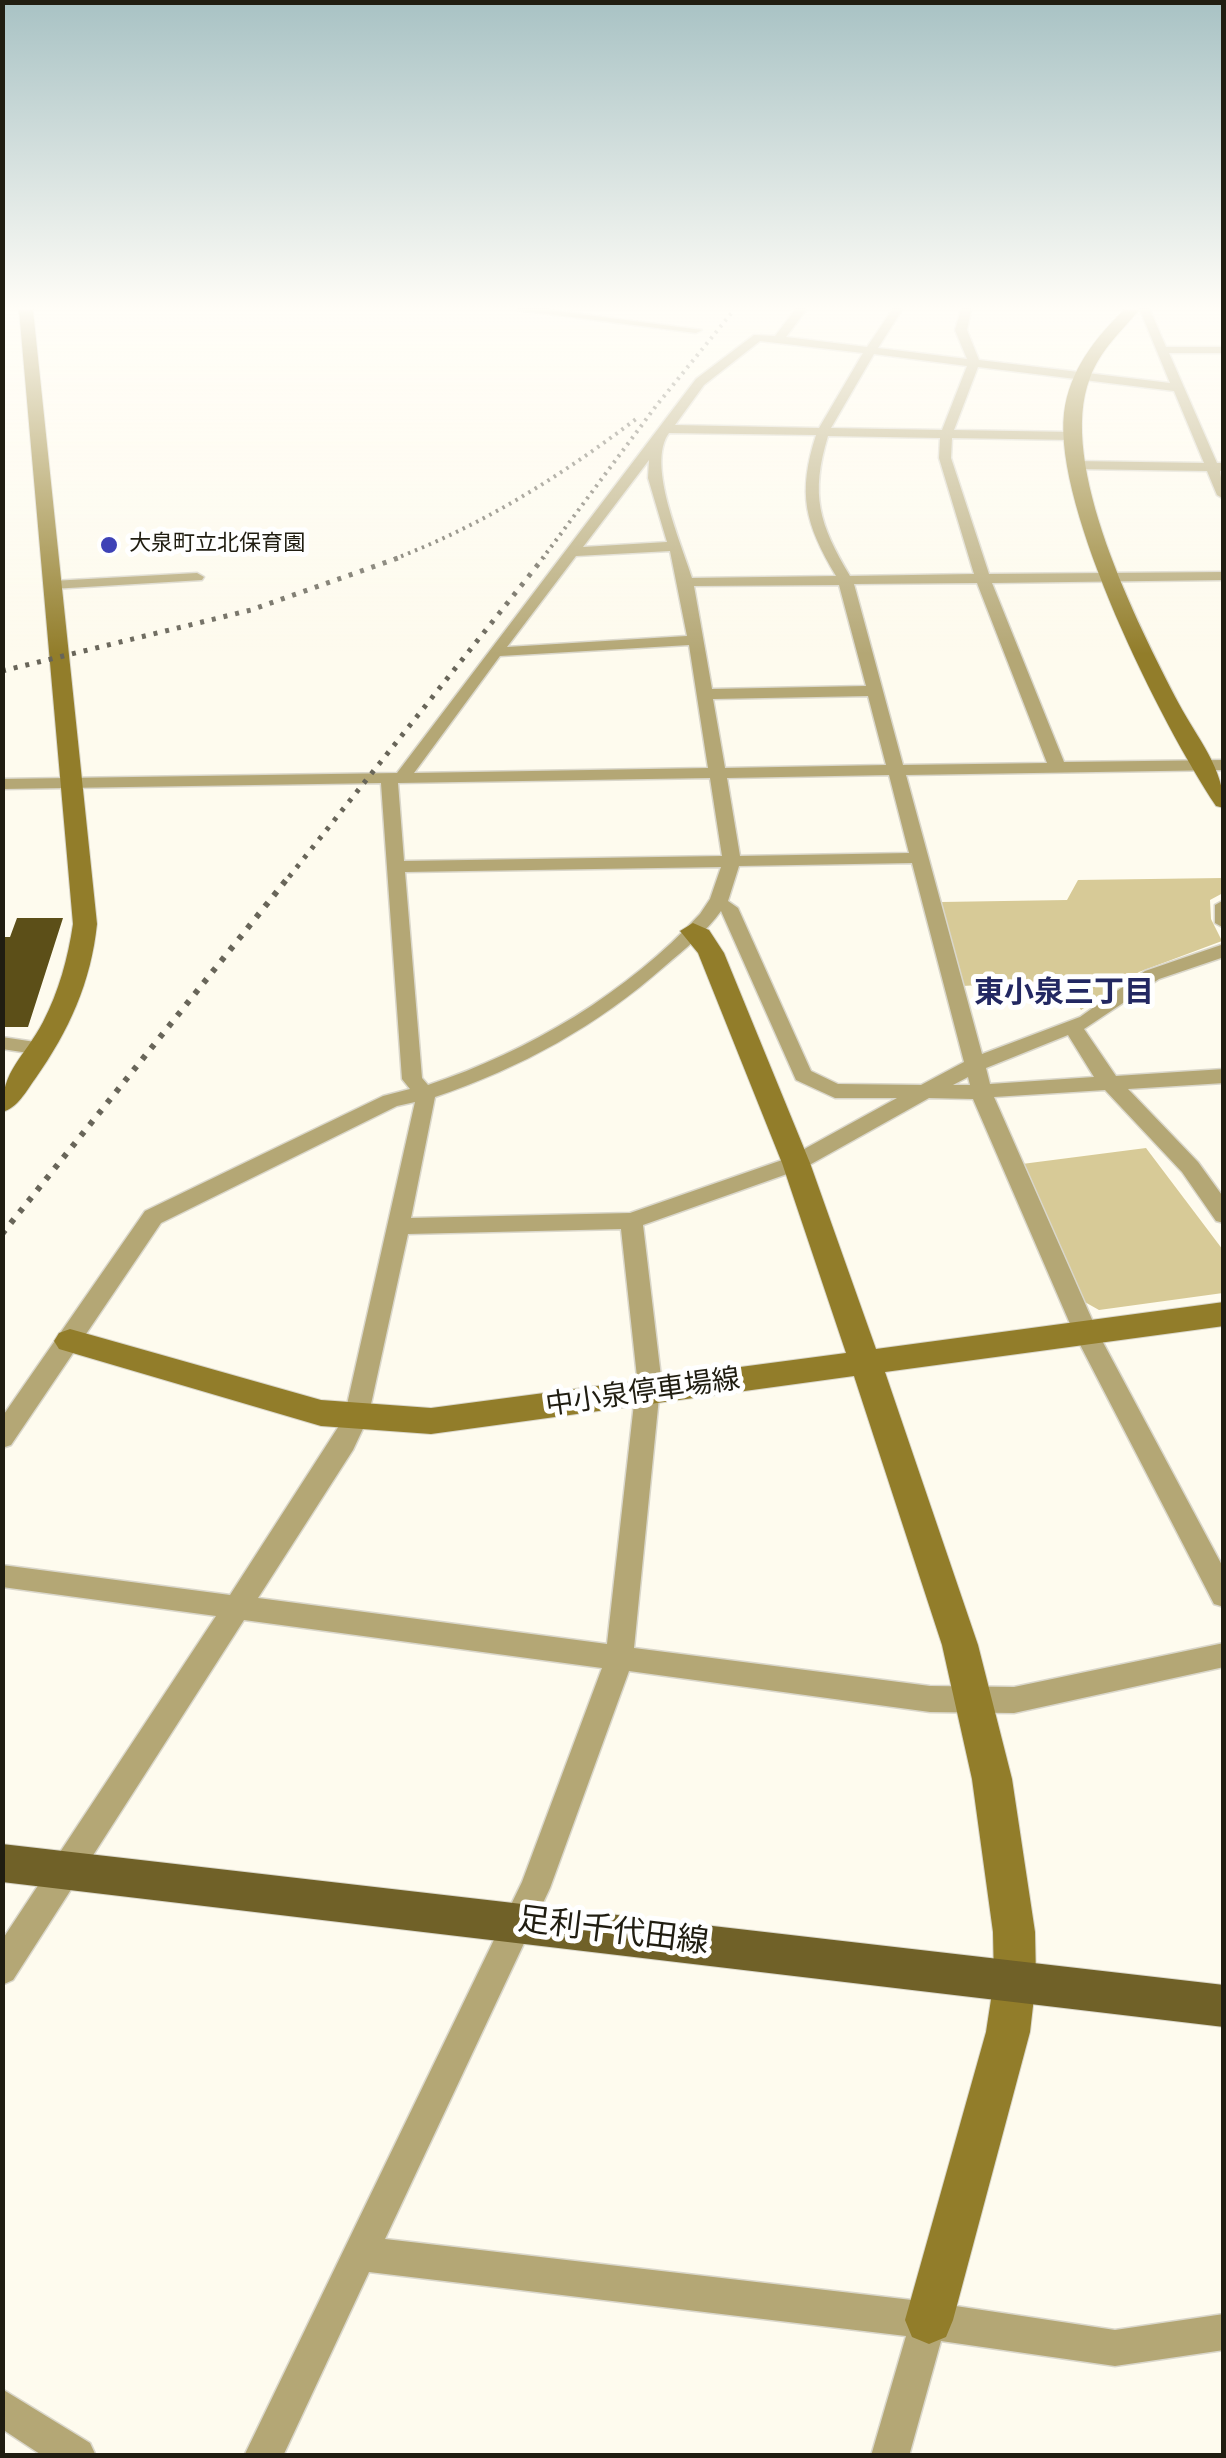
<!DOCTYPE html>
<html>
<head>
<meta charset="utf-8">
<style>
	body { margin:0 }
	#map { position:relative; width:1226px; height:2458px; overflow:hidden; background:#fefbee; font-family:Jost,sans-serif }
	canvas { display:block }
	.frame { position:absolute; inset:0; border:5px solid #201d11; pointer-events:none }
</style>
</head>
<body>
<div id="map">
<canvas width="1226" height="2458"></canvas>
<div class="frame"></div>
</div>
<script>
const context = document.querySelector('canvas').getContext('2d');
context.lineJoin = 'round';
function paint(path, color) {
  context.fillStyle = color;
  context.fill(path, 'evenodd');
}
function trace(path, color, width, dash) {
  context.strokeStyle = color;
  context.lineWidth = width;
  context.lineCap = dash ? 'butt' : 'round';
  context.setLineDash(dash || []);
  context.stroke(path);
}
function drawText(font, color, halo, rows, align = 'center') {
  context.font = font + ' Jost,"Noto Sans JP",sans-serif';
  context.lineWidth = 10;
  context.setLineDash([]);
  context.textBaseline = 'middle';
  context.strokeStyle = halo;
  context.fillStyle = color;
  for (const [text, x, y, turn = 0] of rows) {
    context.save();
    context.translate(x, y);
    context.rotate((+turn || 0) * Math.PI / 180);
    context.textAlign = isNaN(turn) ? turn : align;
    if (halo) context.strokeText(text, 0, 0);
    context.fillText(text, 0, 0);
    context.restore();
  }
}
paint(new Path2D(`
	M1223,878v15l-13,7 1,19 11,22 -83,31 -58,38 -19,-30 -99,6 -22,-84 126,-2 11,-20z
	M1146,1148l77,102v43l-124,17 -16,-9 -61,-137z`), '#d7ca97');
paint(new Path2D(`
	M17,918h46l-35,109h-26v-90h8z`), '#5c4f18');
const street = new Path2D(`
	M517,310h32l153,20 -6,3z
	M795,310h11l-20,27 81,10 25,-37h10l-24,38 89,11 -12,-29 6,-20h10l-4,20 12,30 191,23 -30,-73h10l16,37h58v6h-55l48,110h7v8h-4l4,28 -7,-4 -10,-24 -131,-2 -7,-4 7,-4 128,2 -30,-72 -196,-24 -24,63 118,2 6,4 -6,4 -120,-2 -1,20 38,116 235,-2v8l-232,3 72,179 160,-2v10l-318,5 76,279 98,-37 65,-46 79,-27v13l-65,22 -75,50 32,47 108,-7v14l-96,6 70,73 26,36v25l-8,-2 -34,-49 -77,-82 -111,7 104,236 126,236v38l-10,-3 -140,-271 -101,-234 -44,-1 -125,70 -161,57 18,152 -27,271 296,38 84,1 210,-44v24l-210,46 -84,-1 -301,-41 -79,217 -165,351 544,63 186,28 109,-16v36l-109,16 -174,-25 -32,115h-38l35,-120 -537,-64 -86,184h-39l278,-574 80,-214 -358,-48 -231,360 -11,5v-45l214,-324 -214,-29v-22l228,30 114,-177 71,-316 -18,4 -236,117 -150,222 -9,3v-31l143,-206 238,-115 27,-7 -8,-10 -21,-296 -379,6v-10l395,-6 299,-394 58,-44 21,1zM760,341l103,12 -44,75 -144,-3 29,-40zM874,354l93,12 -25,64 -111,-2zM669,433l147,2c-19,59 -11,89 20,141l-144,2c-11,-36 -46,-114 -23,-145zM828,436l112,2 -1,20 35,116 -124,2c-31,-52 -40,-81 -22,-140zM649,460l-1,18 19,64 -84,5zM670,551l17,85 -180,11 69,-91zM977,583l70,180 -144,2 -49,-181zM839,585l27,101 -154,3 -18,-103zM689,645l19,123 -294,5 86,-117zM868,696l18,69 -161,3 -12,-69zM889,775l20,78 -169,3 -13,-78zM710,778l12,78 -318,5 -6,-78zM912,863l52,199 -43,23 -83,-1 -27,-13 -73,-163 -10,-7 11,-35zM721,867l-11,32 -10,15c-73,79 -170,137 -272,171l-6,-7 -17,-206zM721,911l75,169 39,18h62l-109,60 -158,55 -219,5 24,-121c86,-29 162,-71 230,-131 20,-17 41,-34 56,-55zM1068,1035l26,42 -104,7 -4,-16zM968,1077l2,8h-17zM621,1229l16,148 -30,267 -349,-46 95,-148 15,-32 40,-184z
	M197,573l7,4 -2,3 -150,9 -7,-4 7,-4z
	M1224,900v28l-9,-5v-18z
	M2,1037l40,6 10,6 -10,6 -40,-6z
	M2,2389l88,54 6,13h-53l-41,-27z`);
const secondary = new Path2D(`
	M19,310h14l64,614c-6,58 -28,107 -62,155 -9,12 -17,29 -33,33 0,-43 22,-54 41,-90 16,-31 25,-64 30,-98z
	M1124,310h15c-18,22 -39,40 -49,68 -34,86 48,247 89,326 18,34 45,64 45,104l-8,-2c-54,-81 -163,-297 -152,-393 5,-42 31,-75 60,-103z
	M693,923l16,7 15,23 86,210 66,186 348,-47v24l-339,46 93,273 34,134 23,153 1,48 -6,52 -77,288 -7,17 -17,7 -17,-7 -7,-17 81,-288 8,-52 -1,-48 -21,-153 -30,-134 -88,-269 -423,58 -110,-8 -262,-77 -5,-8 5,-8 11,-4 251,71 110,8 415,-55 -64,-190 -84,-210 -18,-22z`);
const primary = new Path2D(`
	M2,1844l1222,141v42l-1222,-145z`);
trace(street, '#dad7cb', 3);
trace(secondary, '#dad7cb', 2);
trace(primary, '#dad7cb', 2);
paint(street, '#b4a775');
paint(secondary, '#927d2a');
paint(primary, '#706128');
trace(new Path2D(`
	M394,559c89,-34 167,-83 242,-140
	M542,559l114,-153 78,-96`), '#686559', 4, [2.5, 5]);
trace(new Path2D(`
	M2,671l249,-61 150,-53
	M289,877l255,-320`), '#686559', 5, [4, 8]);
trace(new Path2D(`
	M2,1234l289,-360`), '#686559', 6, [5, 9]);
const sky = context.createLinearGradient(0, 0, 0, 654);
sky.addColorStop(0, '#a8c2c4');
sky.addColorStop(0.47, '#fffdf7');
sky.addColorStop(1, '#fffdf700');
context.fillStyle = sky;
context.fillRect(0, 0, 1226, 654);
for (const [x, y, r, color] of [
	[109,545,10,"#3e42b6"]
]) {
  const dot = new Path2D();
  dot.arc(x, y, r, 0, 2 * Math.PI);
  context.fillStyle = color;
  context.fill(dot);
  trace(dot, '#fff', 4);
}
drawText('22px', '#201d11', '#fff', [
	["大泉町立北保育園",129,545]
], 'left');
drawText('28px', '#201d11', '#fff', [
	["中小泉停車場線",643,1394,-8]
]);
drawText('bold 30px', '#232862', '#fff', [
	["東小泉三丁目",1064,995]
]);
drawText('32px', '#201d11', '#fff', [
	["足利千代田線",613,1933,7]
]);
</script>
</body>
</html>
